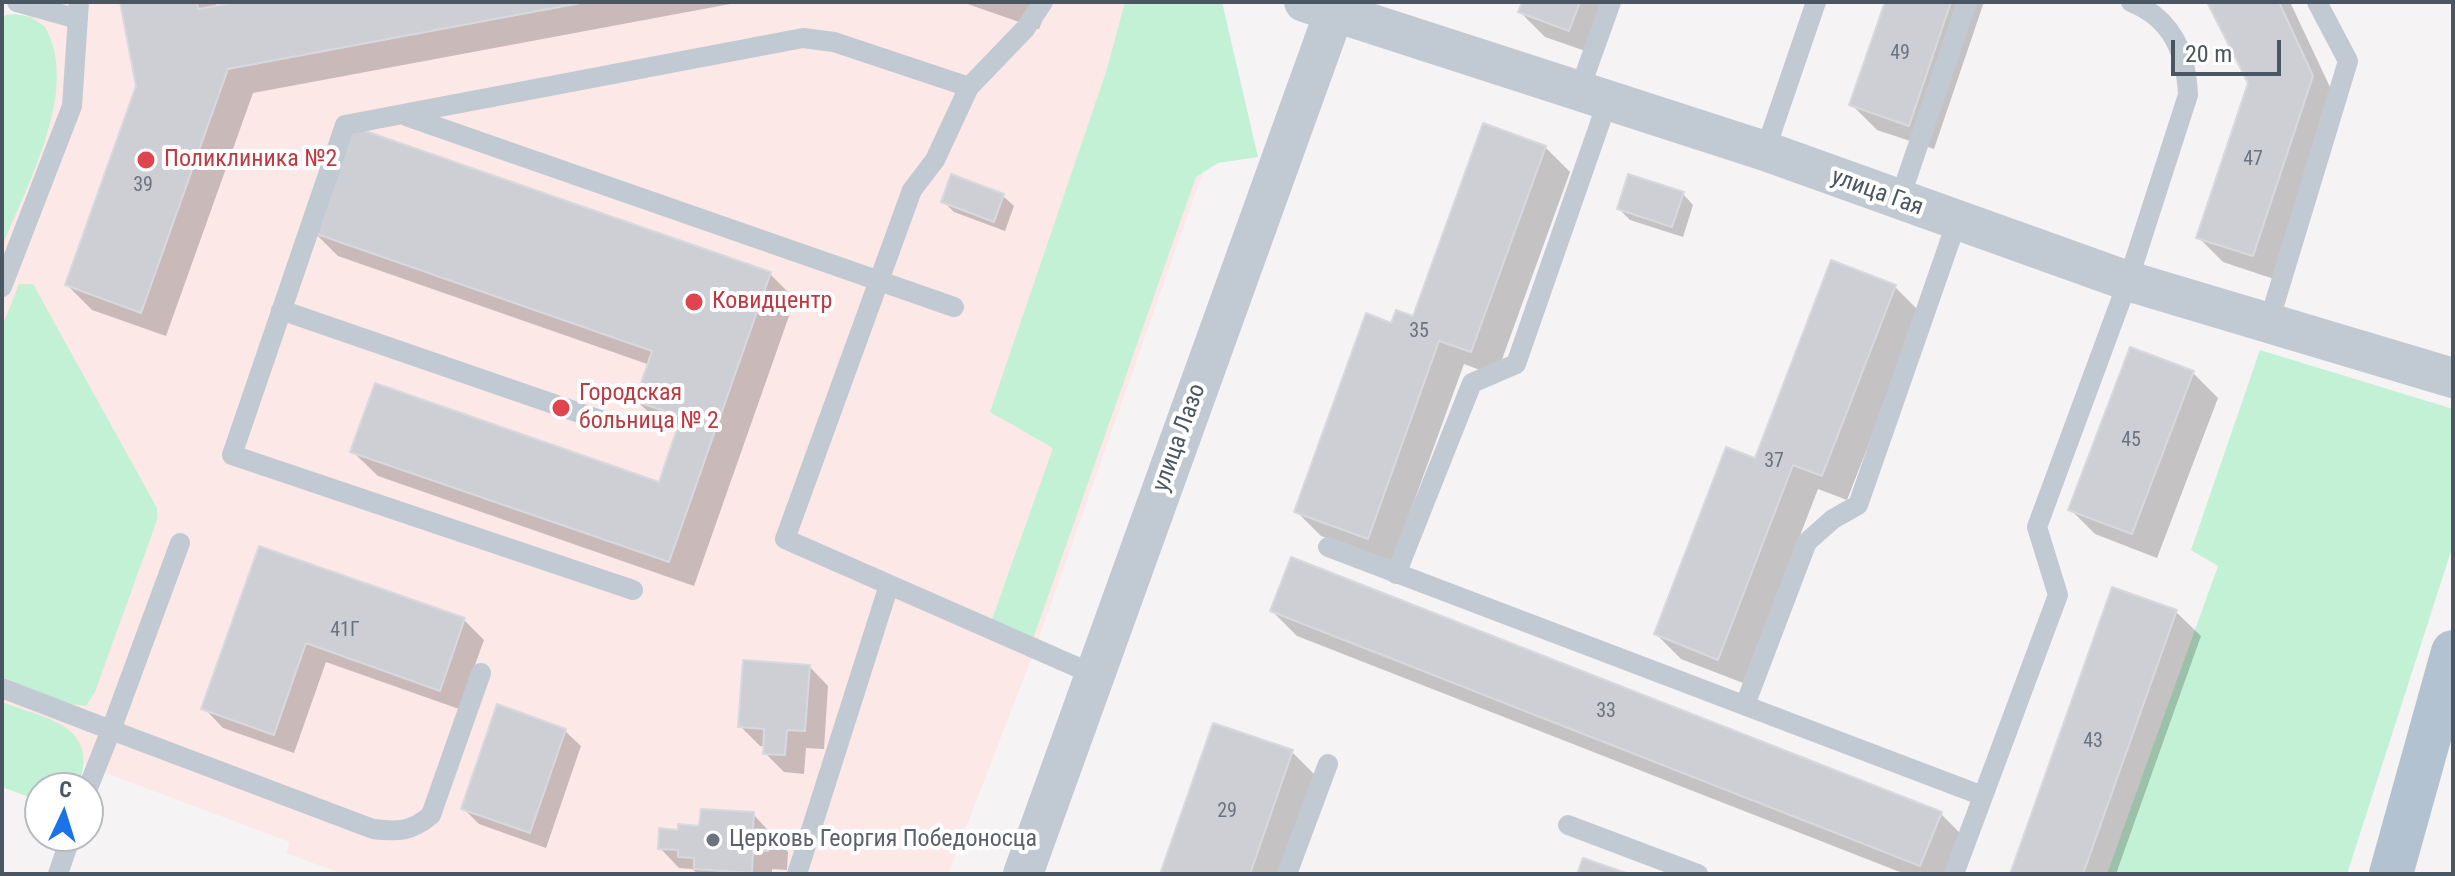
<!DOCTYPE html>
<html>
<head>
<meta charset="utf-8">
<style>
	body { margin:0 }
	#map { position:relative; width:2455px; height:876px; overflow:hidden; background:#f5f3f3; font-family:"Roboto Condensed",sans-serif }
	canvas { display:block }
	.frame { position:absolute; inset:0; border:4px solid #4a5661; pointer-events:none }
	.north { position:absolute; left:24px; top:772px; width:80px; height:80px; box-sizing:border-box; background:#fff; border:2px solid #b7bbc0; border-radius:50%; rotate:4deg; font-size:22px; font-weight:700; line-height:32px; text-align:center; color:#4a5661 }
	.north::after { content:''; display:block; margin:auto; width:28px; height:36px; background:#1a73e8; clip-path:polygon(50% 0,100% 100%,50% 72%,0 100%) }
	.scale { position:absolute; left:2171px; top:40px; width:110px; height:36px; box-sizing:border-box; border:4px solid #4a5661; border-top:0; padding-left:10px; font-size:24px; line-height:28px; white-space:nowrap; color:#4a5661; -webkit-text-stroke:6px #fff; paint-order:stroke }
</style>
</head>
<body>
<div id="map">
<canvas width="2455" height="876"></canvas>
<div class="frame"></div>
<div class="north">С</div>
<div class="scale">20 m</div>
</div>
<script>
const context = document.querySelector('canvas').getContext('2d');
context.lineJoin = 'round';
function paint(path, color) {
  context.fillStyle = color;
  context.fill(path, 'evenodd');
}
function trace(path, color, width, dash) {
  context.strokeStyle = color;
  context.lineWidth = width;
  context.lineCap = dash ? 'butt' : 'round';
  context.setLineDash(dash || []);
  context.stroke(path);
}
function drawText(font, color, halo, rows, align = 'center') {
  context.font = font + ' "Roboto Condensed",sans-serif';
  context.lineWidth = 8;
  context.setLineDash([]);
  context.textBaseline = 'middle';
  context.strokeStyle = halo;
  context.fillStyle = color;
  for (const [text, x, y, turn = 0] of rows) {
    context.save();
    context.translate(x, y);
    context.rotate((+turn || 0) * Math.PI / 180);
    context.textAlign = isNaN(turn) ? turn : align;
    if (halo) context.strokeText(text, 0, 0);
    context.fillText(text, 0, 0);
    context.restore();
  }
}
paint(new Path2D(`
	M32,2h1136l37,164 -170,483 -87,225h-605l-57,-21 4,-11 -288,-108v-650z`), '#fce8e6');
paint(new Path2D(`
	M1125,2h97l36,155 -40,6 -22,14 -163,462 -43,-14 63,-177 -63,-36 117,-343z
	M15,14l16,3 14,10c36,63 -19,159 -43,220v-223l3,-9z
	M19,284h14l124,224v12l-62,172 -9,14 -22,-3 -62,-26v-350z
	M2260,350l193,59v136l-106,329h-240l111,-308 -27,-16z
	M2,702c46,18 99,22 76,86h-38v13l-38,-14z`), '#c3f1d5');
paint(new Path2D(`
	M122,2h94l1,6 32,-6h492l-488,91 -87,243 -74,-26 -25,-25 71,-199z
	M962,2h87l-10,27z
	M1524,2h89l-19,52 -49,-17 -25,-25z
	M1887,2h97l-50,147 -57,-19 -25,-25z
	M2209,2h81l47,100 -60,178 -54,-18 -25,-25 52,-154z
	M1545,147l25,25 -74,204 -32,-12 -72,198 -71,-26 -25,-25 97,-186 21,-6z
	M1683,194l10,11 -10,32 -53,-17 -11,-11z
	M1003,196l11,10 -9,25 -51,-19 -11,-11z
	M313,231l457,43 25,25 -101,287 -316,-110 -25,-24 307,32 19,-53 -17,-6 -25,-24 13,-36 -312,-109z
	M1832,262l63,25 25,25 -73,188 -29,-11 -75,194 -62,-24 -25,-25 100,-173z
	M2193,373l25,25 -61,160 -62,-24 -25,-25z
	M260,548l204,72 20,20 -25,69 -133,-47 -32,91 -71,-25 -19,-20z
	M1272,611l669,203 25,25 -14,35h-47l-608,-238z
	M2176,612l25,24 -85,238h-104z
	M809,666l19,20 -4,63 -18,-1 -2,26 -20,-2 -19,-19v-7h-5l-20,-20z
	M565,731l16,15 -35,102 -67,-24 -16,-16z
	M1292,752l25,25 -34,97h-121z
	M753,814l35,38 -1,18 -15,-1v5h-74l-6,-5 -13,-1 -19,-20 20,-16z`), '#0003');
const building = new Path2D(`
	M120,2h77l1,7 40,-7h348l-358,67 -87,244 -76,-28 71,-199z
	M1522,2h58l-11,29 -51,-19z
	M1885,2h66l-42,124 -60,-21z
	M2207,2h72l34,74 -60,180 -57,-18 52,-155z
	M1483,123l63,23 -75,206 -32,-11 -71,198 -74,-27 72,-199 25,10 5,-13 17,6z
	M348,125l423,147 -102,290 -319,-110 25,-69 284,99 22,-65 -46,-16 17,-50 -341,-119z
	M951,174l53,20 -10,28 -53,-20z
	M1628,174l56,18 -12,35 -55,-18z
	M1831,260l65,25 -74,191 -29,-11 -75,195 -64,-26 72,-187 29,11z
	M2130,347l64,24 -62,163 -64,-24z
	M259,546l206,72 -25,73 -134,-48 -32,92 -73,-26z
	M1291,557l651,255 -22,54 -650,-255z
	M2112,587l65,23 -94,264h-73z
	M743,660l67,5 -5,66 -18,-1 -2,25 -22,-1 1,-25 -26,-2z
	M497,704l69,25 -36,104 -69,-24z
	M1213,723l80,27 -43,124h-90z
	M701,809l53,3 -1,17 16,1 -1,21 -15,-1 -1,23 -58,-4v-11l-16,-1v-7l-20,-1 1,-21 19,2v-6l21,2z
	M1583,858l46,16h-52z`);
paint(building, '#cdcfd5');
trace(building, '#d7d9de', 2);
trace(new Path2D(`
	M17,2l61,17
	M1043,2l-18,27 -56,58 -34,73 -23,30 -127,349 310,136
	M1579,91l32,-89
	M406,116l548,191
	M1765,151l51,-149
	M1899,201l68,-199
	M2,287l70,-181 7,-104
	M281,310l319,110
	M2268,325l80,-264 -31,-59
	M180,543l-69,187 262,99c25,3 38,3 58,-14l50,-142
	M1328,547l655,249
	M1396,574l76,-191 44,-19 92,-264
	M633,590l-401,-135 113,-330 458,-87 31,4 135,45
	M2,688l109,42 -23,58
	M1745,705l62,-163 26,-23 25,-14 99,-284
	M1568,825l130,49
	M58,874l13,-38
	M797,874l92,-289
	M1287,874l41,-110
	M1954,874l104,-279 -21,-68 91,-246 60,-186c-2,-42 -15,-76 -57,-93`), '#c1cad2', 20);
trace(new Path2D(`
	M1304,2l461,149 363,130 325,97
	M1023,874l315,-872`), '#c1cad2', 40);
trace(new Path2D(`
	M2391,874l62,-222`), '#b3c2d1', 44);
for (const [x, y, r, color] of [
	[146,160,10,"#e0444e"],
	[694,302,10,"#e0444e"],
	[561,408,10,"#e0444e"],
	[713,840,8,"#6b7280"]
]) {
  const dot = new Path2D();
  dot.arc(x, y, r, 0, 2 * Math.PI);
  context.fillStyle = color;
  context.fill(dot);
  trace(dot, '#fff', 3);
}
drawText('20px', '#6b747e', null, [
	["49",1900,54],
	["47",2253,160],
	["39",143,186],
	["35",1419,332],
	["45",2131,441],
	["37",1774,462],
	["41Г",345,631],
	["33",1606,712],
	["43",2093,742],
	["29",1227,812]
]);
drawText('24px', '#be3a42', '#fff', [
	["Поликлиника №2",164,160],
	["Ковидцентр",712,302],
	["Городская",579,394],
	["больница № 2",579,422]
], 'left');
drawText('24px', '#4a5661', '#fff', [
	["улица Гая",1877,193,20],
	["улица Лазо",1180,438,-70]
]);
drawText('24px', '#5b616d', '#fff', [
	["Церковь Георгия Победоносца",729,840]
], 'left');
</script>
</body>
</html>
